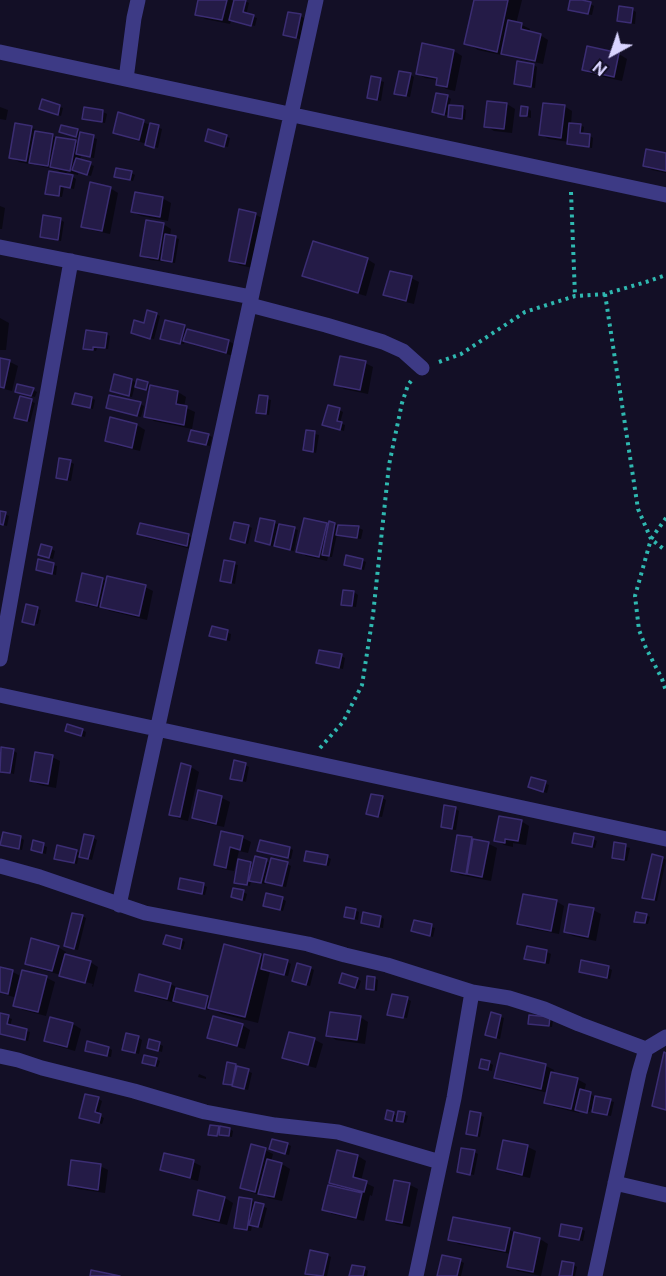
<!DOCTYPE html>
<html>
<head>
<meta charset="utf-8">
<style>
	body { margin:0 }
	#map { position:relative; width:666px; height:1276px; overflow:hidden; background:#130f26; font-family:"Public Sans",sans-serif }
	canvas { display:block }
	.north { position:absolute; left:582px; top:24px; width:60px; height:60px; -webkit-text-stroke:4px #130f26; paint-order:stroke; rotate:220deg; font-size:16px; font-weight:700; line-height:24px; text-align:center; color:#d9d4ff }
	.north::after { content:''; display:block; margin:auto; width:21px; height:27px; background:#d9d4ff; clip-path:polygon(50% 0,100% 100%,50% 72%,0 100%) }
</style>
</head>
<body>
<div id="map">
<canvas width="666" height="1276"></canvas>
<div class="north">N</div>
</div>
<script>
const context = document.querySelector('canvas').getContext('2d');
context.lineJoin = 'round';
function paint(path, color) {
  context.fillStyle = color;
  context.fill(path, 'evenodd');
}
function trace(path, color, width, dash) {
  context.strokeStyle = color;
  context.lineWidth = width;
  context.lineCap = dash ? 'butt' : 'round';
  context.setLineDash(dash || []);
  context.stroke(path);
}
paint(new Path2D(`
	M200,0h31l4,2v-2l10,1 4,2 -3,12 11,3 -2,8 -23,-7 -2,5 -25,-5 -8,-5z
	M475,0h47l-6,24 6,1 8,4 -1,4 11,2 8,5 -5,24 -65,-14 -12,-7z
	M572,0l18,4 4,2 -2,9 -19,-4z
	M633,10l3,2 -1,12 -13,-2 -3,-2z
	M300,16l4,2 -4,21 -15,-4z
	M423,45l31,6 8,5 -7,35 -9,-2 -8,-5v-4l-13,-2 -8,-5z
	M619,54l8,5 -5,22 -31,-7 -8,-5z
	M534,65l3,2 -2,21 -15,-3 -4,-2z
	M410,74l4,3 -4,20 -14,-4z
	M372,78l12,4 -3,19 -12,-4z
	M447,96l4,3 -2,7 14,2 3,2 -1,10 -12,-2 -5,-3 -11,-1 -4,-3z
	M43,101l20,7 -2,8 -20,-7z
	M488,102l19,2 8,5 -3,24 -18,-2 -8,-5z
	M564,106l8,5 -1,13 9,1 4,2 -1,8 7,1 3,2 -1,10 -20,-3 -3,-2v-1l-20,-3 -8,-4z
	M0,107l8,3 -2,10 -6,-1z
	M528,108l3,3v7l-10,-3z
	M86,109l17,3 4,2 -2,9 -17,-3 -4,-2z
	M119,114l43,15 -4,19 -35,-12 -8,-4z
	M32,128l8,4 17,6 18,4 4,2 1,-6 -19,-6 16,-2 4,3v1l16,5 -3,19 -13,-2 -1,5 14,5 -3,10 -13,-4v3l-12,-3 10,7 -2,10 -10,-2 -2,10 -12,-2 -3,-2 19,-18 -9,-5 -18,-4 -5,-2v1l-15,-3 -8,-5z
	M209,131l21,7 -2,9 -18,-5z
	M666,155v18l-14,-3 -8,-4z
	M131,173l4,2 -2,6 -18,-5z
	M110,188l8,5 -8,41 -19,-4 -8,-4z
	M162,198l9,5 -3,18 -27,-5 -8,-4z
	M0,206l5,2 -3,21h-2z
	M255,214l8,5 -10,49 -14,-3 -8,-5z
	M61,220l3,2 -3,19 -16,-3 -4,-2z
	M163,224l8,5 -1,7 9,3 -4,24 -25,-3 -8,-5z
	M367,259l8,5 -9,32 -54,-16 -8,-5z
	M411,278l8,4 -5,22 -21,-5 -8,-5z
	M156,314l4,2 -6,23 -22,-6 13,-8z
	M0,318l9,5 -3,27h-6z
	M184,327l4,2v1l41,11 8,5 -3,10 -41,-11 -8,-5 -1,4 -18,-4z
	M106,334l4,2 -2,13 -11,-1 -1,3 -7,-1 -4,-2z
	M0,359l10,3 8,4 -6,25 -12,-3z
	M365,363l8,4 -5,27 -24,-5 -8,-5z
	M115,376l17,4 6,4 9,-1 4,2 -1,1 28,6 8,5 -2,10 11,5 -3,17 -38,-8 -9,-5 5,-25 -10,-2 -5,-4 -3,12 -17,-4 -4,-2z
	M33,390l4,2 -2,5 -14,-4z
	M260,397l11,3 -2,15 -11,-3z
	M21,398l14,5 -5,19 -14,-4z
	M92,398l3,2 -2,9 -16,-4z
	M140,404l4,2 -3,11 -33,-9z
	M339,410l4,2 -3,11 5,2 -1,6 -20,-6z
	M137,425l8,5 -5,21 -25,-6 -8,-4z
	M307,432l12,3 -3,18 -11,-4z
	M208,435l4,2 -2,9 -16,-4z
	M70,462l4,2 -3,17 -14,-4z
	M0,512l9,4 -2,10 -7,-2z
	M274,523l24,7 -4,21 -15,-3 -5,-3 -1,1 -13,-3 -4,-2z
	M331,523l8,3 20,2 4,2 -2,9 -19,-3 -5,-2 -5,23h-4l-1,4 -21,-5 -8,-5 28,-27 4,2z
	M248,526l4,2 -4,16 -16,-5z
	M139,534l50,2 8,4 -2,10 -48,-12z
	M51,549l4,2 -2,8 -13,-4z
	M362,560l4,2 -2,8 -18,-6z
	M39,561l18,5 -1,9 -15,-4z
	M225,562l13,3 -3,19 -13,-4z
	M83,575l20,4 5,3 37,5 8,4 -6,29 -37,-9 -5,-2 -20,-4 -8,-5z
	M345,591l9,1 4,3 -2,12 -10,-1 -3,-2z
	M27,606l14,4 -3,14 -13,-2z
	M213,628l18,6 -1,7 -15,-4z
	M341,656l4,2 -2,11 -22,-5 -3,-2z
	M82,730l4,2 -1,5 -15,-5z
	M0,749l13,1 4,3 -3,21 -14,-3 1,-12z
	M52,757l8,4 -4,27 -16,-3 -8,-4z
	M182,765l9,2 8,5 -11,49 -9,-2 -8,-5z
	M245,765l4,2 -3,15 -14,-4z
	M532,779l17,6 -2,8 -13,-4z
	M199,792l23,6 8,4 -6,25 -23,-5 -8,-5z
	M382,798l4,2 -4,17 -10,-2z
	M456,809l3,2 -3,19 -10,-1 -3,-2z
	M521,821l8,5 -3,19 -13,-2v4l-9,-2 -8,-5z
	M222,833l21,5 8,4 -3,11 -9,-2 -5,20 -11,-2 -8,-5z
	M21,838l3,2 -2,10 -17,-4z
	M93,838l4,2 -5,20 -13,-5 -2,9 -21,-6 20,-7 5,3z
	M471,839l18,5 8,4 -6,33 -31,-6 -8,-5z
	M593,839l4,2 -2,7 -17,-4 -4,-2z
	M261,841l29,7 3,2 -2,9 -29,-7 -3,-2z
	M34,842l13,5 -1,7 -13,-4z
	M616,844l14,4 -3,13 -10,-1 -3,-3z
	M327,857l4,2 -2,7 -20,-4 -3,-2z
	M663,858l3,2 -9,41 -9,-2 -4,-2z
	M266,861l5,3h16l4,2 -5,21 -15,-3 -5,-3 -1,3 -14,-4 -1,6 -14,-4 14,-19 4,2z
	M203,885l4,2 -2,8 -22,-5z
	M243,892l4,2 -2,7 -13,-5z
	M282,899l4,2 -3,10 -19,-6z
	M556,901l8,5 -5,28 -32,-6 -8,-4z
	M355,910l4,2 -1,8 -12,-4z
	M593,910l8,4 -5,27 -23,-5 -8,-4z
	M646,915l4,2 -2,7 -8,-1 -4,-2z
	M82,916l4,2 -8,32 -9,-2 -4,-2z
	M381,917l3,2 -1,9 -17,-3 -3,-2z
	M415,922l20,6 -2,9 -20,-7z
	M182,940l3,2 -2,7 -14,-3z
	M58,947l8,5 -1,4 25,6 8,5 -5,20 -1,-1 1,-2 -25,-7v2l-7,-4 -26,-7 -9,-5z
	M528,948l19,4 4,2 -2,10 -20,-4 -4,-2z
	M260,955l5,3 22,4 4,2 -3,12 -18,-5 -12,52 -36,-9 -12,-7 -1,3 -33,-9 -1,2 -30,-8 -8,-5 34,-6 8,5 -1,1 30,7 4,3z
	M0,968l13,4 9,5 1,-5 24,6 8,4 -9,34 -23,-6 -8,-5 2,-7 -17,-5z
	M310,968l4,2 -4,16 -16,-5z
	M608,968l4,2 -2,9 -26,-6z
	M374,978l4,2 -1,11 -6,-1 -3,-2z
	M357,979l4,2 -3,8 -13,-4z
	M407,999l4,2 -4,17 -16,-4z
	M492,1014l12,4 -4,21 -9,-3z
	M0,1015l12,4 -2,7 20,6 -2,9 -28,-8z
	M530,1016l23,4 -1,7 -19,-2 -3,-2z
	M360,1017l8,5 -3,22 -29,-4 -8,-5z
	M73,1024l8,5 -6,22 -21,-6 -8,-5z
	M242,1025l8,5 -5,19 -28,-7 -8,-4z
	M139,1038l3,2 -3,14 -15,-5z
	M315,1040l8,4 -7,24 -24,-6 -8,-5z
	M159,1044l4,2 -1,6 -10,-3z
	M109,1048l3,2 -1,7 -21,-5z
	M156,1059l4,2 -2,6 -11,-3z
	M490,1063l3,2 -1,6 -12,-3z
	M235,1066l17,7 -4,17 -23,-7z
	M546,1066l8,4 -1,4 24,5 9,5 -2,8 7,2 3,3 20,5 -3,14 -14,-3 -6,-4 -1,3 -10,-3 -1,4 -25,-6 -8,-4 2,-10 -44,-11 -8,-4z
	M199,1074l7,3v2l-8,-2z
	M98,1099l4,2 -4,14 6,3 -2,6 -21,-7z
	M388,1112l11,5 5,-3 4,2 -2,7 -10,-4v3l-10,-4z
	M480,1115l4,2 -4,20 -9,-2 -3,-2z
	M211,1126l19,3 3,2 -1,6 -20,-3z
	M504,1142l24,5 8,4 -6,27 -24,-5 -8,-5z
	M287,1144l4,2 -2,9 -14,-4z
	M265,1150l8,4 -2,8 11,2 8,5 -8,32 -14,-3 -5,-4v2l-13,-4 -8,-4z
	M474,1152l4,2 -4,21 -15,-4z
	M358,1156l8,5 -5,20 13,6 -2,9 -2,-1 -6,26 -32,-7 -8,-5 18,-20 -11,-6z
	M193,1162l8,4 -3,15 -28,-7 -8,-4z
	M100,1166l8,4 -3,23 -27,-4 -8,-4z
	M395,1182l15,3 8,4 -8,38 -14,-3 -8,-5z
	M200,1192l25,6 8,5 -6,22 -25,-6 -8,-5z
	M252,1200l3,4 12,4 -5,20 -10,-3 -1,6 -11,-1 -4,-3z
	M581,1229l4,2 -2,10 -19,-3 -4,-3z
	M510,1230l9,5 21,4 8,5 -7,32 -24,-5 -8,-5 2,-12 -53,-10 -8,-5z
	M327,1255l4,2 -4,19h-12l-9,-3z
	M460,1261l4,2 -3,13h-22z
	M574,1265l3,2 -2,9h-15z
	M364,1269l4,2 -1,5h-16z`), '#0007');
const building = new Path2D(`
	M198,0h29l-5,20 -27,-5z
	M234,0h12l-3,12 11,3 -3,11 -22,-6z
	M474,0h34l-11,52 -33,-8z
	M570,0h12l9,2 -3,12 -20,-4z
	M619,6l14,2 -2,15 -14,-2z
	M288,12l13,2 -5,24 -13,-3z
	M508,20l14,3 -1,6 20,5 -6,27 -34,-7z
	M422,43l32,7 -7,37 -11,-2 1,-7 -21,-4z
	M587,46l32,7 -5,24 -32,-7z
	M517,61l17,3 -3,23 -17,-3z
	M399,71l12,2 -5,23 -12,-2z
	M371,76l10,2 -4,22 -10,-2z
	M436,93l12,2 -4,20 -12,-3z
	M42,99l18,6 -2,10 -19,-6z
	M487,101l20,2 -3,26 -20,-2z
	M543,103l22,2 -4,33 -22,-3z
	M449,105l14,1 -1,13 -14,-2z
	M521,106l7,1 -1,9h-7z
	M84,107l19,3 -1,12 -20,-3z
	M118,112l26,8 -5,20 -26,-7z
	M15,123l17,3 -6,35 -17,-3z
	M150,123l9,2 -5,23 -9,-3z
	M569,123l12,1 -1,9 10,1 -1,13 -22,-3z
	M61,125l17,4 -2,8 -17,-5z
	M208,129l19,6 -3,12 -19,-6z
	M35,131l18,3 -5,32 -19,-3z
	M80,132l14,3 -4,22 -14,-3z
	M56,137l20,3 -6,31 -20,-4z
	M646,149l20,4v18l-23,-5z
	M76,158l15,4 -4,13 -15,-5z
	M116,168l16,3 -2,9 -16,-3z
	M49,171l24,4 -3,13 -10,-2 -1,10 -14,-2z
	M90,182l21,5 -9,44 -21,-4z
	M135,192l28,5 -3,20 -29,-5z
	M239,209l17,4 -11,51 -16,-3z
	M43,215l18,3 -3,22 -18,-3z
	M146,220l18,3 -6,36 -18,-3z
	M165,234l11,2 -4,26 -11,-2z
	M313,241l55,17 -10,35 -56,-17z
	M390,271l22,5 -6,25 -23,-6z
	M147,310l10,3 -7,26 -19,-6 3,-13 10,3z
	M165,320l20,5 -5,19 -20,-5z
	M187,329l42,11 -3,13 -43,-12z
	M86,330l21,3 -2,15 -12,-1v3l-10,-1z
	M340,356l26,5 -6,29 -26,-5z
	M0,358l10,2 -6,28 -4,-1z
	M114,374l18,5 -3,17 -19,-5z
	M137,379l11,3 -2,8 -11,-3z
	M17,384l17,4 -3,8 -16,-4z
	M150,385l28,6 -2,13 11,2 -3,19 -40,-8z
	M75,393l17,4 -2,11 -18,-4z
	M109,395l32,7 -4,14 -31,-8z
	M259,395l9,1 -2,18 -10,-1z
	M20,396l12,3 -5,22 -13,-3z
	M328,405l12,3 -3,13 5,1 -2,8 -18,-5z
	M110,417l27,7 -5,24 -27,-7z
	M191,430l18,4 -3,11 -18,-4z
	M306,430l9,1 -2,21 -10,-2z
	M59,458l12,2 -4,20 -11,-2z
	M0,511l6,1 -3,13 -3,-1z
	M260,518l15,3 -5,24 -15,-4z
	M304,518l23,5 -8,34 -23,-5z
	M329,521l6,2 -6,33 -7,-1z
	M234,522l15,3 -4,18 -15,-4z
	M140,523l49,11 -2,12 -50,-12z
	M279,524l16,3 -5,23 -16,-4z
	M338,525l21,1 -2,12 -21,-3z
	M41,544l11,3 -3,11 -11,-3z
	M346,555l17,4 -2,10 -17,-4z
	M38,559l16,4 -2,11 -16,-4z
	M224,560l11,2 -4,21 -11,-2z
	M82,573l21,5 -6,28 -21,-5z
	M107,576l39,9 -7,31 -39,-9z
	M343,590l11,1 -2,15 -11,-1z
	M26,604l12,3 -4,18 -12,-3z
	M212,626l16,4 -2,10 -17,-4z
	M319,650l23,4 -3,14 -23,-5z
	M67,724l16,5 -2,7 -16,-5z
	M1,747l13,2 -4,24 -10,-1z
	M35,752l18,3 -5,29 -18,-3z
	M234,760l12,3 -4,18 -12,-2z
	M181,763l10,3 -11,51 -11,-2z
	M531,777l15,4 -3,11 -15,-5z
	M198,790l24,6 -6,28 -24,-6z
	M371,794l12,2 -5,21 -12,-3z
	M444,805l12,2 -4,22 -11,-2z
	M499,816l23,4 -4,21 -13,-2v4l-11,-2z
	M221,831l22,5 -3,14 -10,-3 -4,21 -12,-3z
	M3,832l18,4 -2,13 -19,-4z
	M574,833l20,4 -2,10 -20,-4z
	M84,834l10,2 -6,23 -9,-2z
	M457,835l15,2 -6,37 -15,-3z
	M473,839l16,3 -7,35 -15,-3z
	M33,840l11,3 -2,10 -11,-3z
	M260,840l30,7 -2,11 -31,-7z
	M614,842l12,2 -2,16 -12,-2z
	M57,845l20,5 -3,13 -20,-4z
	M306,851l22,4 -2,10 -22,-4z
	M652,854l11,3 -9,43 -12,-2z
	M255,856l12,3 -6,24 -12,-2z
	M271,858l17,4 -6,24 -17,-4z
	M238,859l13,3 -4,23 -13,-2z
	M180,878l24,5 -2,11 -24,-5z
	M233,888l11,2 -2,10 -11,-3z
	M266,893l17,4 -3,13 -17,-4z
	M523,894l34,6 -6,31 -34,-7z
	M569,904l25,4 -6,29 -24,-5z
	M346,907l10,2 -2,10 -10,-2z
	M363,912l18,4 -2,11 -18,-4z
	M636,912l11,2 -2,9 -11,-1z
	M72,913l11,2 -9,34 -10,-3z
	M414,920l18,4 -2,12 -19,-5z
	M166,935l16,4 -2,10 -17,-5z
	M31,938l28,8 -7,25 -27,-7z
	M224,944l37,10 -16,63 -37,-9z
	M527,946l20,4 -2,13 -21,-4z
	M65,954l26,7 -6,22 -26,-7z
	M264,954l24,6 -4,15 -23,-6z
	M581,960l28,6 -2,12 -28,-6z
	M297,963l14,4 -5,18 -14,-4z
	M0,967l13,3 -5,24 -8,-2z
	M22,970l25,6 -9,36 -25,-6z
	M342,973l16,5 -3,10 -16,-5z
	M139,974l32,9 -4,16 -32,-8z
	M367,976l8,1 -1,13 -8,-1z
	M176,988l32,8 -3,13 -32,-8z
	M392,994l16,3 -5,21 -16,-3z
	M330,1012l31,4 -4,24 -31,-4z
	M491,1012l10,3 -5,23 -11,-3z
	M0,1013l9,2 -2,9 20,5 -2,11 -25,-6z
	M529,1015l21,2 -1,9 -21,-2z
	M213,1016l30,8 -6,22 -30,-8z
	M50,1017l23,6 -6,24 -23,-6z
	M289,1032l26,6 -7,27 -26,-7z
	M126,1033l13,3 -4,17 -13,-3z
	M149,1039l11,3 -2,9 -11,-3z
	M87,1041l22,6 -2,9 -22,-5z
	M664,1052l2,1v57l-14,-4z
	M500,1053l46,11 -5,25 -47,-11z
	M144,1055l13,3 -2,8 -13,-3z
	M481,1059l9,2 -2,9 -9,-2z
	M227,1062l9,2 -4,21 -9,-1z
	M237,1066l12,3 -5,20 -12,-3z
	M551,1072l27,6 -7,31 -27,-6z
	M580,1089l11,3 -4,21 -12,-3z
	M85,1094l14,3 -4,15 6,2 -2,9 -20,-5z
	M595,1096l16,3 -4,16 -15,-3z
	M387,1110l7,2 -2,9 -7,-2z
	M398,1111l7,1 -2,10 -7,-1z
	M470,1111l11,2 -4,23 -11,-2z
	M210,1125l9,1 -2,10 -9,-1z
	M220,1126l10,2 -1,8 -10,-1z
	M272,1139l16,4 -3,11 -16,-5z
	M503,1140l25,5 -6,30 -25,-6z
	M251,1144l15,4 -11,44 -15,-4z
	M461,1148l14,2 -5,25 -13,-3z
	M337,1150l21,5 -5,22 14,4 -3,11 -35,-9z
	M164,1153l30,7 -4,18 -30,-8z
	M267,1159l15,4 -8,34 -16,-3z
	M71,1160l30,4 -3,26 -30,-5z
	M394,1180l16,3 -8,40 -16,-3z
	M328,1185l34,8 -6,25 -34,-8z
	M198,1190l27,7 -6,24 -26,-6z
	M239,1197l13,2 -5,31 -13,-2z
	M255,1202l9,2 -6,23 -9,-2z
	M453,1217l57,11 -5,23 -57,-11z
	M561,1224l21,4 -3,12 -20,-4z
	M514,1232l26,6 -7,34 -26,-5z
	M310,1250l18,4 -5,22 -18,-2z
	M442,1255l19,4 -4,17h-20z
	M562,1261l12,2 -2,13h-13z
	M352,1265l13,2 -2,9h-14z
	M91,1270l29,6h-30z`);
paint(building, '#241b47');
trace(building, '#3b2d73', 1.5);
trace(new Path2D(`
	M571,192l4,104
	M605,294l33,215 13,30 -16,57 4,34 7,18 16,31 4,12
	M439,362l22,-8 64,-42 50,-16 30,-2 41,-12 20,-7
	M666,518l-15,21 15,12
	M320,748l23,-26 19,-37 11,-70 16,-150 13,-62 6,-18 3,-4`), '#2fb8b0', 4, [3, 4.5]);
trace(new Path2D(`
	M0,52l666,143
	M126,79l8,-61 4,-18
	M0,247l251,50
	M250,305l76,20 57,17 20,9 19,17
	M0,659l71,-398
	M0,695l666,144
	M0,866l40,11 105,36 163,31 37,11 42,10 85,27 37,6 35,11 35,15 67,25
	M119,905l197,-905
	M0,1056l18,4 24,8 92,23 71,21 70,13 63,7 102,30
	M615,1183l51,12
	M416,1276l38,-178 18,-106
	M595,1276l44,-203 7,-24 20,-12`), '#3d3a85', 15);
</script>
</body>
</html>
